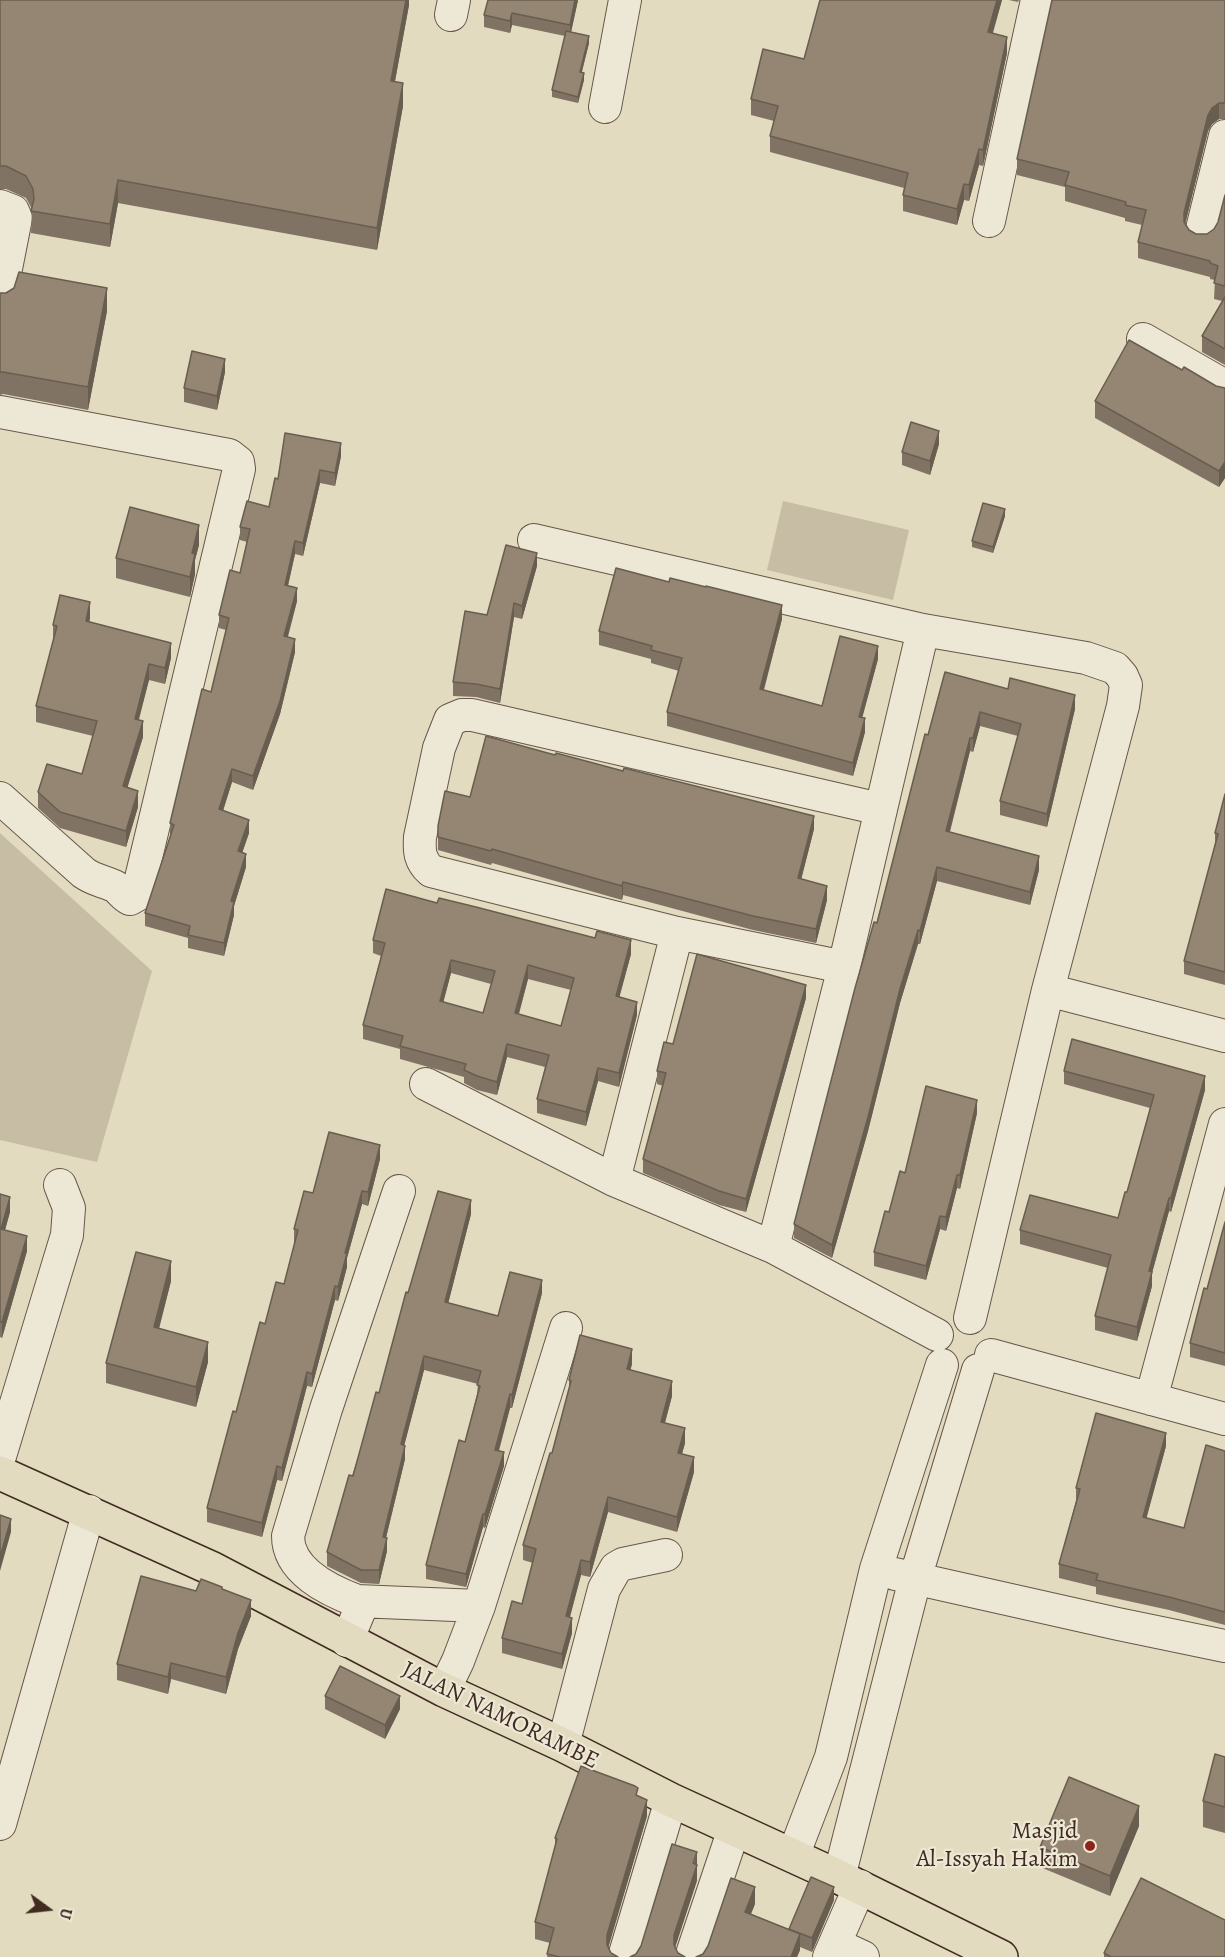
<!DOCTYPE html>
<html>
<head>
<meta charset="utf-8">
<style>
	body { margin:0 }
	#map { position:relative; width:1225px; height:1957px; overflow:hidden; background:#e2dbbf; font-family:Alegreya,serif }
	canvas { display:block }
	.north { position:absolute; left:18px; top:1879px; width:60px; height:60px; -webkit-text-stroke:4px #ece8d5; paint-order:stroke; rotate:105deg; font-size:16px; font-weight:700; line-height:24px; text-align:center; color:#412a21 }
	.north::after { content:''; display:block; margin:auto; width:21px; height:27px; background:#412a21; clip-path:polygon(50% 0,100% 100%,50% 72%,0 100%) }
</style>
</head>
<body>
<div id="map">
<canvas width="1225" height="1957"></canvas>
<div class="north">U</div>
</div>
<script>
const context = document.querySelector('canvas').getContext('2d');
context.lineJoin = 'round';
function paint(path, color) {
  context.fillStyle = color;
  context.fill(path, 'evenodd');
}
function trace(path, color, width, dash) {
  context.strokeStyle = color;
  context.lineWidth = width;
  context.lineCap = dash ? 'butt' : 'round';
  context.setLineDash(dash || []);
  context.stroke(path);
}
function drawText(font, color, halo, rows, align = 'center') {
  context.font = font + ' Alegreya,serif';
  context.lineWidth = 4.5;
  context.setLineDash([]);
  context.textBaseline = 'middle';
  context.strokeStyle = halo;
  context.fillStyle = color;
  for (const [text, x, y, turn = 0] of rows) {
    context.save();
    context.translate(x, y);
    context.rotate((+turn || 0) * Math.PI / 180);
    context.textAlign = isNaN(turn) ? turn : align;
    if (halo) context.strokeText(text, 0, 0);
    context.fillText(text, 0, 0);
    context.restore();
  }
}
paint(new Path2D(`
	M783,501l126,29 -16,70 -126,-30z
	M0,833l152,138 -55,191 -97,-22z`), '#c7bda4');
const minor = new Path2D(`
	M451,15l3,-15
	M605,107l20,-107
	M0,206l13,5 3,7 -16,81
	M989,221l48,-221
	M1201,233l24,-97
	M1143,339l82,47
	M0,412l229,43 9,7 1,7 -102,426 -7,4c-7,-3 -10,-10 -16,-13 -11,-5 -20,-6 -30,-13l-84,-75
	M534,540l389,90 163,28 29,10 7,8 4,9 -3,21 -75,284 -78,328
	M844,967l-167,-34 -246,-62c-11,-10 -12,-19 -11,-34l19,-89 11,-28 12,-5h10l408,94
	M1048,990l177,46
	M426,1084l188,96 159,67 164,88
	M614,1180l63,-247
	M773,1247l71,-280 79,-337
	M991,1355l234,64
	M1151,1399l74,-275
	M0,1456l67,-221 2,-27 -9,-23
	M895,1574l223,50 107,22
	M357,1601l122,5
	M347,1641l12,-29 -2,-11c-29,-11 -69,-30 -69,-65l38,-127 73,-218
	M444,1690l14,-29 21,-55 87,-278
	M563,1745l41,-156 12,-21 7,-4 43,-9
	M0,1824l89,-313
	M793,1856l38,-99 45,-188 66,-204
	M839,1877l76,-298 63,-209
	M835,1944l28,13
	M624,1957l47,-157
	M691,1957l43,-128
	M829,1957l31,-71`);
const major = new Path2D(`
	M0,1473l213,96 231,121 119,55 108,55 168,77 162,80`);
trace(minor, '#695648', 34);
trace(major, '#412a21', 36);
trace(minor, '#ece8d5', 32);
trace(major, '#e2dbbf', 33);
paint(new Path2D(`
	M0,0h409v5l-14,76 8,25 -26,144 -259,-47 -8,44 -79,-14 1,-24 -6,-11 -20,-9h-6z
	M578,0l-7,32 18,11 -7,29 2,8 -6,23 -26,-6v-7l13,-54 -53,-11 -2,8 -26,-6v-12z
	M1002,0l-9,33 14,20 -24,113 -4,-1 -10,36 -5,-1 -7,25 -54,-14v-16l1,-7 -134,-36v-16l4,-15 -23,-6v-16l53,-40z
	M1009,0h10l-1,2z
	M1225,0v119h-6l-7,5 -4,7 -23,93 4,6 7,4h11l7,-5 4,-7 7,-27v170l-23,-13v-16l20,-35 -8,-2 1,-19 -5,-1v-2l-72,-19v-16l4,-17 -17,-4v-3l-60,-17v-14l-48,-12v-16z
	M0,293l107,18 -19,99 -85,-16 -3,1z
	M1182,370l34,16 9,2v90l-6,9 -124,-69v-17z
	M225,372l-8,38 -33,-8v-14z
	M939,444l-9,31 -28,-10v-13z
	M341,456l-6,30 -15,-3 -17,73 -8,-2 -7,32 9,15 -9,36 7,15 -15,62 -27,76 -21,-8 -9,29 26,22 -7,20 4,14 -12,39v9l-10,41 -36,-8v-10l-43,-12v-13l25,-76v-14l41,-131 15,-62 -7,-2v-13l21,-42 7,-31 -7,-2v-13l29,-20 9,-28z
	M1005,516l-12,37 -21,-6v-6z
	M199,545l-4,15v14l-5,23 -74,-19v-20z
	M537,566l-15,53 -8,-2 -14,86 -24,-6 -23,-1v-14l34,-67z
	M90,618l-1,4 82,36 -6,26 -16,-4 -11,40 5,17 -16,51 11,19 -12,40 -66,-19 -22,-20v-16l44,-18 11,-38 -57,-14v-16l17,-65v-16z
	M782,619l-18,71 58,16 56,-47 -16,58 3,15 -12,44 -186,-50v-14l12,-41 -28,-8v-4l-52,-14v-14z
	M945,672l130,37 -28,118 -47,-12v-14l18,-65 -38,-10 -7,26 -3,-1 -20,81 89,38 -9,35 -93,-24 -17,63h-2l-18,59 -32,128 -36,127 -38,-20v-14z
	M1225,794v191l-41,-11v-13l31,-117v-11z
	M470,797l344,32 -13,50 26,21 -11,43 -63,-13 -130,-35 -1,5 -130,-37 -1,2 -53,-15v-24z
	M373,940l258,14 -12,43 18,18 -18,72 -21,-6 -12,45 -49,-13v-14l8,-32 -38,-10 -10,38 -20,-5 -13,-7v-6l-64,-18v-10l-37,-10v-14l18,-69 -8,-3zM451,973l40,11 -8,29 -40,-11zM528,979l43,11 -10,36 -42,-12z
	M806,998l-60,214 -27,-7 -76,-32v-14l20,-73 -6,-2v-13l16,-27z
	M1064,1071l141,19 -34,122 -2,-1 -17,62v13l-15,55 -42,-11v-14l13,-48 -88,-24v-14l98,-12 9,-26 23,-84 -86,-24z
	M977,1113l-17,76 -3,-1 -11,43 -6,-2 -14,51 -52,-14v-14l31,-79z
	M380,1159l-12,47 -6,-2 -15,54v9l-9,34 -3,-1 -23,87 -5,-1 -25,95 -5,-1 -15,57 -55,-15v-14l29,-96 29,-88 19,-40 11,-41 -1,-1v-13l19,-36z
	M0,1194l10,18 -5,18 22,21 -25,87 -2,-1z
	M1225,1211v155l-35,-9v-14l17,-54 18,-66z
	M471,1214l-23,89 50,13 44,-23 -30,115h-2l-11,43 5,15 -19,62 -2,-1 -17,60 -40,-8v-14l39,-123 12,-48 1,-10 -54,-14 -20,75 1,14 -19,79 1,13 -8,33 -18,-1 -34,-17v-14l52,-159 29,-100z
	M171,1281l-12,48 49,33 -12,45 -90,-24v-20z
	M632,1364l-2,6 42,26 -7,27 20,20 -3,11 12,18 -17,60 -69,-20 -18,65 -9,-2 -11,42 2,16 -10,36 -60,-16v-15l20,-34 11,-41 -10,-3v-15l29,-92 17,-62v-11z
	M1166,1446l-20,72 38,10 41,-77v174l-56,-15 -73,-16v-7l-37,-9v-14l17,-63v-13z
	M222,1589l29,27 -13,33 -12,45 -55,-15 -3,15 -51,-14v-16l79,-73z
	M325,1696l75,13 -15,30 -60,-30z
	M1225,1757v76l-22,-6v-26z
	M638,1796l9,20 -39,131 3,6 7,4h-71l3,-14 -15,-4v-17l20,-76v-8z
	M1139,1826l-29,70 -70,-29v-20z
	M834,1900l-22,52 -12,-5v3l-3,7h-101l7,-3 52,-50 -4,10 38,16z
	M1104,1953l121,4h-121z`), '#807363');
paint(new Path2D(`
	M406,0h3v5l-18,98v-22z
	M575,0h3l-8,37v-12z
	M997,0h5l-14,48v-16z
	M512,13v12l-2,8v-12z
	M589,36v7l-9,35v-6z
	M1007,37v16l-24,113v-16z
	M584,73v7l-6,23v-6z
	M403,83v23l-26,144v-22z
	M1219,103v16l-7,5 -4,7 -24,98v-16l24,-98 4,-7z
	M979,149v16l-10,36v-16z
	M118,180v23l-8,44v-23z
	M964,184v16l-7,25v-16z
	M107,288v23l-19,99v-23z
	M225,359v13l-8,38v-14z
	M939,431v13l-9,31v-14z
	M341,443v13l-6,30v-13z
	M1225,462v16l-6,9v-16z
	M320,470v13l-17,73v-13z
	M1005,509v7l-12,37v-6z
	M199,525v20l-4,15v14l-5,23v-20l2,-24z
	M295,541v13l-10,44v-13z
	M537,553v13l-15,53v-13z
	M297,588v13l-13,48v-13z
	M90,602v16l-4,18v-15z
	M514,603v14l-14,86v-14z
	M782,605v14l-22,84v-14z
	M295,639v13l-15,62 -27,76v-14z
	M171,643v15l-6,26v-16z
	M878,646v13l-19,71v-13z
	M149,664v16l-14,55v-16z
	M1075,695v14l-28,118v-13z
	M980,712v14l-7,26v-14z
	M865,718v14l-12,44v-13z
	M143,721v16l-20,65v-16z
	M970,738v13l-24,94v-14z
	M232,769v13l-13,41v-14z
	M138,791v16l-12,40v-16z
	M814,816v13l-16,63v-14z
	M249,820v13l-11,32v-14z
	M246,854v13l-12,39v9l-10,41v-13l7,-42z
	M1039,856v14l-9,35v-13z
	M937,867v14l-17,63v-13z
	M623,882v13l-1,5v-14z
	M827,886v14l-11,43v-14z
	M918,930v14l-18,59 -32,128 -36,127v-13l68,-256z
	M631,940v14l-15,56v-14z
	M451,960v13l-11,42v-14z
	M528,965v14l-13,48v-14z
	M806,985v13l-60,214v-13z
	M637,1002v13l-18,72v-14z
	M507,1044v13l-10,38v-13z
	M598,1068v13l-12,45v-14z
	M1205,1076v14l-34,122v-14z
	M977,1100v13l-17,76v-14z
	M380,1145v14l-12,47v-14z
	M957,1175v13l-11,43v-14z
	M362,1191v13l-15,54v9l-9,34v-14l7,-34z
	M10,1197v15l-9,32v-15z
	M1169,1198v13l-17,62v13l-15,55v-14l12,-56z
	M471,1200v14l-26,102v-14z
	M940,1216v13l-14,51v-14z
	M27,1236v15l-25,87v-16z
	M171,1261v20l-17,66v-20z
	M542,1280v13l-30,115v-13z
	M335,1286v14l-23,87v-13z
	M208,1342v20l-12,45v-20z
	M632,1349v15l-5,20v-15z
	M424,1356v14l-23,88v-14z
	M307,1372v14l-25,95v-13z
	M672,1381v15l-11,41v-15z
	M510,1394v14l-15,55v-13z
	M685,1428v15l-7,25v-15z
	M1166,1433v13l-23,85v-14z
	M405,1446v13l-22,91v-13z
	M504,1452v14l-19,62v-14z
	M694,1457v15l-17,60v-15z
	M277,1466v14l-15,57v-14z
	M608,1497v15l-18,65v-15z
	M483,1514v13l-17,60v-13z
	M11,1519v13l-11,39v-14z
	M387,1538v13l-8,33v-14z
	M581,1560v15l-15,56v-15z
	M251,1600v16l-13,33 -12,45v-17l12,-44z
	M572,1618v15l-10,36v-15z
	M171,1663v16l-3,15v-17z
	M400,1696v13l-15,30v-14z
	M647,1800v16l-40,136v-17z
	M1139,1806v20l-29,70v-20z
	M697,1852v29l-23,70v-16z
	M755,1887v17l-10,24v-16z
	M834,1887v13l-22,52v-14z
	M800,1934v16l-3,7h-6z`), '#685e50');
const building = new Path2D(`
	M0,0h406l-15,81 12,2 -26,145 -259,-48 -8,44 -79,-13 3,-12 -1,-10 -7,-13 -20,-10h-6z
	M488,0h87l-5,25 -58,-12 -2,8 -26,-6z
	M820,0h177l-9,32 19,5 -24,113 -4,-1 -10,36 -5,-1 -7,25 -54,-14 5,-22 -138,-37 8,-30 -27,-7 12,-50 41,10z
	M1052,0h173v103h-6l-7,5 -4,7 -24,98v9l5,8 7,4h11l7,-5 4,-7 7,-27v91l-11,-3 4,-17 -8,-3v-2l-72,-19 8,-32 -21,-5 1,-3 -61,-17 4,-13 -52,-13z
	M566,31l23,5 -9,36 4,1 -6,24 -26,-7z
	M19,272l88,16 -19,99 -85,-15h-3v-79h6l8,-5z
	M1225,297v52l-23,-13z
	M1129,340l53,30 2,-3 32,19 9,2v74l-6,9 -124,-70z
	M192,351l33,8 -8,37 -33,-8z
	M911,422l28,9 -9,30 -28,-9z
	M285,433l56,10 -6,30 -15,-3 -17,73 -8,-2 -10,44 12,3 -13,48 11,3 -15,62 -27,75 -21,-7 -13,40 30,11 -11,31 8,3 -15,47 3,1 -10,41 -36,-8 2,-9 -45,-13 29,-88 -4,-2 32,-134 9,3 18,-74 -10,-3 11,-45 10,3 10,-44 -10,-2 7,-26 22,6 6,-29 3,1z
	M983,503l22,6 -12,38 -21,-6z
	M130,507l69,18 -7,28 3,1 -5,23 -74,-19z
	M506,545l31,8 -15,53 -8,-3 -14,86 -24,-5 -23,-2 12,-71 22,4z
	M616,568l53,14 1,-4 36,9v-1l76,19 -22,84 62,17 18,-70 38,10 -19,71 6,1 -12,45 -186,-51 15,-54 -31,-8 1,-4 -53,-15z
	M60,595l30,7 -4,19 85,22 -6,25 -16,-4 -14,55 8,2 -20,65 15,5 -12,40 -66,-19 -22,-20 9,-28 35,10 15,-53 -61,-15 21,-80 -4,-1z
	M945,672l63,17 2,-11 65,17 -28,119 -47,-13 21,-77 -41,-12 -7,26h-3l-24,93 93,25 -9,36 -93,-25 -17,64 -2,-1 -18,59 -32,128 -36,128 -38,-21 61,-236 19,-66 3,1 48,-189 3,1z
	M486,736l69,19 1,-2 67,18 1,-3 190,48 -16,62 29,8 -11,43 -63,-13 -130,-34 -1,4 -130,-37 -1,2 -53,-14v-11l7,-35 25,6z
	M1225,794v178l-41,-11 34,-127 -3,-1z
	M386,889l51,14 2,-5 37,9 119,31 2,-7 34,9 -15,56 21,6 -18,71 -21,-5 -12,44 -49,-13 12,-44 -42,-11 -10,38 -20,-6 -13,-6 2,-6 -66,-18 3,-10 -40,-11 22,-82 -12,-3zM451,960l44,11 -12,42 -43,-12zM528,965l46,13 -13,48 -46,-13z
	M697,954l109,31 -60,214 -27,-8 -76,-32 23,-86 -9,-2 7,-29 9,2z
	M1072,1039l133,37 -34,122h-2l-20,73 3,1 -15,55 -42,-11 16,-61 -91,-25 10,-35 88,23 7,-26h2l27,-97 -90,-24z
	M926,1086l51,14 -17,75h-3l-11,42 -6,-1 -14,50 -52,-14 11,-41 4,1 11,-41 5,2z
	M329,1132l51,13 -12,47 -6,-1 -17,62h2l-9,34 -3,-1 -23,88 -5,-2 -25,96 -5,-2 -15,57 -55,-15 26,-97 3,1 24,-90 5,2 11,-42 8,2 14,-54 -4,-1 10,-38 9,2z
	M438,1191l33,9 -26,102 53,14 12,-44 32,8 -30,115 -2,-1 -15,56 9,2 -19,62h-2l-17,60 -40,-9 33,-125 6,2 15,-56 -3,-1 4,-14 -57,-15 -23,88 4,2 -22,91 4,1 -8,32h-18l-34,-18 22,-77 4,1 23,-84 3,1 27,-101 2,1z
	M0,1194l10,3 -9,32 26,7 -25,86h-2z
	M1225,1222v131l-35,-10 14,-55 3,1z
	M136,1252l35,9 -17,66 54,15 -12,45 -90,-24z
	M580,1335l52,14 -5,20 45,12 -11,41 24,6 -7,25 16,4 -17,60 -69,-20 -18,65 -9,-2 -15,56 6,2 -10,36 -60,-16 10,-37 10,3 14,-55 -13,-4 27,-92h2l19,-72 -2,-1z
	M1096,1413l70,20 -23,84 41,11 22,-83 19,6v161l-56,-15 -73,-17 2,-6 -39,-10 21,-75 -4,-1z
	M0,1515l11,4 -11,38z
	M141,1576l55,15 5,-12 21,8v2l29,11 -13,33 -12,44 -55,-14 -3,14 -51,-13z
	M340,1666l60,30 -15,29 -60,-29z
	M1215,1754l10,3v50l-22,-6z
	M581,1766l54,20 3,2 -2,7 11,5 -40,135v10l4,8 7,4h-58l-13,-3 7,-26 -19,-6 22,-83 -2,-1z
	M1069,1777l70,29 -29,70 -70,-29z
	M672,1844l25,8 -4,11 4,2 -23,70v10l4,8 7,4h-55l6,-3 5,-8z
	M811,1877l23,10 -22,51 -23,-9z
	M731,1878l24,9 -10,25 55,22 -9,23h-95l7,-3 5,-8z
	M1141,1878l84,42v37h-114l-7,-4z`);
paint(building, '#958673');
trace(building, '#685e50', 1.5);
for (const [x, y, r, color] of [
	[1090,1846,6,"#8f2418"]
]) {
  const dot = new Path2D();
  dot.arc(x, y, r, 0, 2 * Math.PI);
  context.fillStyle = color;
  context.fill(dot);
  trace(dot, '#ece8d5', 2);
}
drawText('24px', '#412a21', '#ece8d5', [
	["JALAN NAMORAMBE",500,1716,26]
]);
drawText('24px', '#412a21', '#ece8d5', [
	["Masjid",1078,1832],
	["Al-Issyah Hakim",1078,1860]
], 'right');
</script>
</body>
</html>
